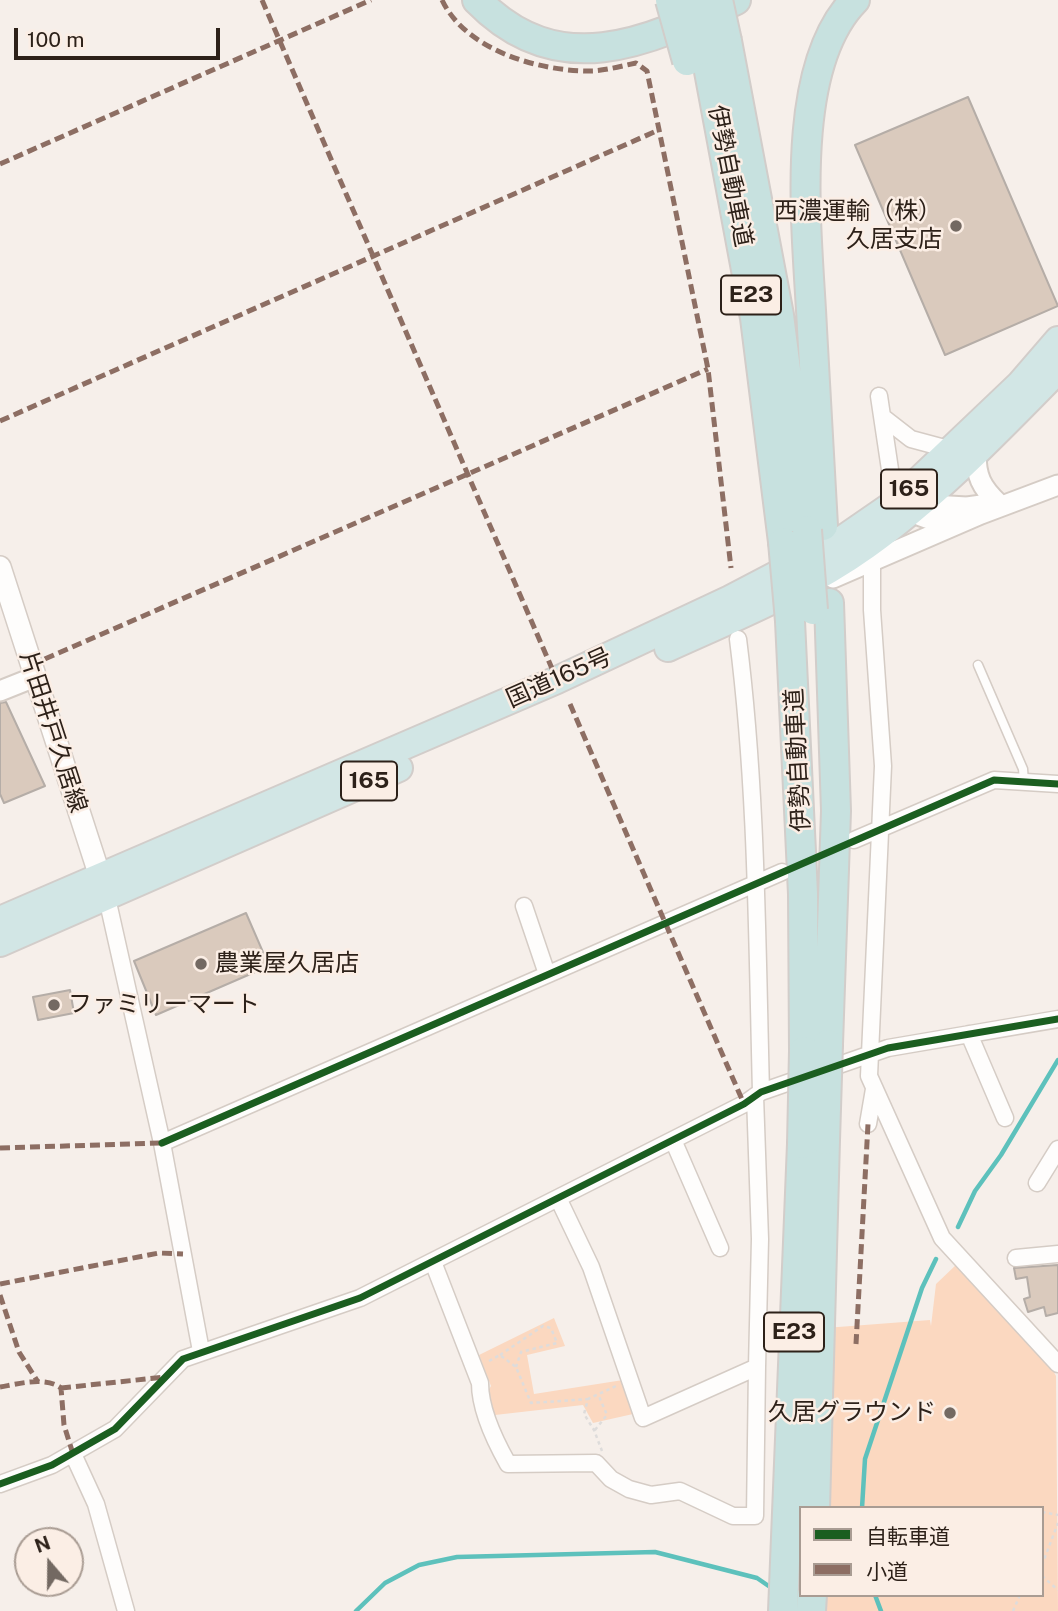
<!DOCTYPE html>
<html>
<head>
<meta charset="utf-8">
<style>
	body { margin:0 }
	#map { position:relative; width:1058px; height:1611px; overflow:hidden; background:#f6efea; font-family:"Public Sans","Noto Sans JP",sans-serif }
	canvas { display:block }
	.legend { position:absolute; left:799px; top:1506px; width:245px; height:91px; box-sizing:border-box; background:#fbeee5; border:2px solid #a99c93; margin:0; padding:9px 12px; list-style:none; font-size:21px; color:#2d2119 }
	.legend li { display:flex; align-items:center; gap:14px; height:35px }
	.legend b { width:35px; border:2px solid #a99c93 }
	.north { position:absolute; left:14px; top:1527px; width:70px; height:70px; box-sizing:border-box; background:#fbeee5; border:2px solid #a99c93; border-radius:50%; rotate:340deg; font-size:19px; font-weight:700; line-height:28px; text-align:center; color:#2d2119 }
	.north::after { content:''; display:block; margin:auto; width:24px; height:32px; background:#736962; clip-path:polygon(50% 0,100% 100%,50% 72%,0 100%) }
	.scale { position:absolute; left:14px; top:28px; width:206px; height:32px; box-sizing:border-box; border:4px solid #2d2119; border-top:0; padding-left:9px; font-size:21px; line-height:24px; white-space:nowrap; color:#2d2119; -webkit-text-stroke:5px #fbeee5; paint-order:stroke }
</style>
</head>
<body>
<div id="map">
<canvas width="1058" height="1611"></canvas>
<ul class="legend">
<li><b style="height:9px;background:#1b5e20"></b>自転車道</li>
<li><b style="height:9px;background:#8d6e63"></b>小道</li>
</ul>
<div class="north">N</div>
<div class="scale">100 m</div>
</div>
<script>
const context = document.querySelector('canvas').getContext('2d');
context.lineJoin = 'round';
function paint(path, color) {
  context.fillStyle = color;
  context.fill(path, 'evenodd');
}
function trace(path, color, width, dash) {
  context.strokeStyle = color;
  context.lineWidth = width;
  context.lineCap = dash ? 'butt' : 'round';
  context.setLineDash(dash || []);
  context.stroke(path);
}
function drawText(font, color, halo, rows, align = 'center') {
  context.font = font + ' "Public Sans","Noto Sans JP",sans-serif';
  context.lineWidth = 5;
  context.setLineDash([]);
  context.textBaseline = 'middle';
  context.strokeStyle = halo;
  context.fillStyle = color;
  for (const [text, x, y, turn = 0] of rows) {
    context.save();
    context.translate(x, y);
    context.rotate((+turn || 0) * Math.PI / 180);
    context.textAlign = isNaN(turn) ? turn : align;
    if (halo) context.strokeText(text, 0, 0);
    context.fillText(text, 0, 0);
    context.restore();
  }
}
paint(new Path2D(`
	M957,1264l93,101 6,11 2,235h-242l1,-16h225v-87h-223l6,-180 105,-8 1,6 5,-42z
	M554,1318l11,28 -38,9 7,39 89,-14 10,34 -40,9 -10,-18 -88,10 -8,-22 4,-7 -12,-31z`), '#fbd8c0');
trace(new Path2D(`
	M958,1227l17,-36 26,-36 57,-95
	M862,1508l3,-49 57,-171 14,-29
	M875,1595l6,16
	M356,1611l29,-28 34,-18 38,-8 198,-5 102,26 16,11`), '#5dc1bc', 4.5);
const building = new Path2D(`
	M968,97l90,209 -113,49 -90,-210z
	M6,702l39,84 -41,17 -4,-9v-91z
	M246,913l23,53 -113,49 -22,-54z
	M70,990l4,23 -36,7 -5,-23z
	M1058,1265v48l-12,3 -2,-9 -16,5 -4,-13 6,-2 -3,-20 -11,2 -2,-11z`);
paint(building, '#dacabd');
trace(building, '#b5ada7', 2);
const service = new Path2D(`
	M978,665l45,104 1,12`);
const minor = new Path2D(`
	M879,396l16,107
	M884,418l27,21 41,11
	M872,562v48l11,156 -14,310 73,162 116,126
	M738,639c19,150 19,302 23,453
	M854,840l140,-60 64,4
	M107,898l55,245 39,208
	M524,906l23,68
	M969,1034l36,84
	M868,1124l6,-35
	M673,1140l47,108
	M162,1143l620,-271
	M1037,1183l21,-34
	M558,1198l33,69 52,151 114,-51 3,-128 -5,-143
	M1016,1258l42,-4
	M433,1262l47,121c0,26 15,58 28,81l88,-1 15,16 18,10 22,6 29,-4 53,25h22l2,-149
	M73,1454l23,50 30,107
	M0,1484l52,-19 63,-36 68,-70 177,-61 384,-194 17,-12 127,-44 170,-29`);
const tertiary = new Path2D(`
	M976,453c0,23 5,34 22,50
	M914,504l53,3 22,-3
	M900,505c19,12 33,18 56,14
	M833,578l148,-64 77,-29
	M0,691l35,-14`);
const secondary = new Path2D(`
	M0,567l105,325`);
const trunk = new Path2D(`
	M668,648c66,-30 138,-59 198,-102 71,-51 131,-114 192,-176
	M0,920l557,-240 173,-81 107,-56 58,-40 125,-119 38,-44
	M0,943l399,-175`);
const motorway = new Path2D(`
	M477,0c81,83 169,43 259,0
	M727,41l52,274 27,210
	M705,50l50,268 28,224
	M823,526c-4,-66 -7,-131 -11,-197 -4,-91 -26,-259 43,-329
	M790,621l13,273 1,157
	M828,1044l8,-233 -7,-208
	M815,1508l10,-368
	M783,1611l19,-467
	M811,1611l1,-16`);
trace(service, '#d5ccc5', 11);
trace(minor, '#d5ccc5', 19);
trace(tertiary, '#d5ccc5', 23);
trace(secondary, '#d5ccc5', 24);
trace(trunk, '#d2cdca', 30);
trace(motorway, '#d2cdca', 32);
trace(new Path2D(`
	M500,1355l43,-29 8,2 6,15 -36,9 -5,15
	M489,1361l11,-6 16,12 15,36 57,-4
	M595,1430l12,-15 -9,-21
	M602,1451l-8,-21 -10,-16 4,-15 28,-13
	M1042,1512l16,3
	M1042,1565l16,-42
	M1042,1576l16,14
	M1013,1611l7,-16`), '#dedcdb', 2.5, [3.5, 3.5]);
trace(service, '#fefdfc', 8);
trace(minor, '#fefdfc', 16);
trace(tertiary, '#fefdfc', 19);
trace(secondary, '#fefdfc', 21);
trace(trunk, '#d2e6e5', 26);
trace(motorway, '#c7e1df', 28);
const motorwayBridge = new Path2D(`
	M670,0l17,61
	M693,0l12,50
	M718,0l9,41
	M807,530l6,80
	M783,542l7,79
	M825,1140l3,-96
	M802,1144l2,-93`);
trace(motorwayBridge, '#d2cdca', 32, []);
trace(motorwayBridge, '#c7e1df', 28);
trace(new Path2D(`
	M262,0l295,680
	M442,0c24,51 99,72 151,71 14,-1 29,-5 43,-8l11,8 61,298 23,199
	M0,164l371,-164
	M0,421l661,-292
	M31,665l677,-296
	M570,704l174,400
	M0,1148l162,-5
	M0,1284l159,-31 24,1
	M0,1295l19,57 19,30
	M856,1344l12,-220
	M0,1387c18,-3 45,-11 61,1l3,37 9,29
	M61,1388l104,-11`), '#8d6e63', 5, [10, 5]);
trace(new Path2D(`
	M162,1143l832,-363 64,4
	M0,1484l52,-19 63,-36 68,-70 177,-61 384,-194 17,-12 127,-44 170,-29`), '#1b5e20', 7);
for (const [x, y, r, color] of [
	[956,226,7,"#736962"],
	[201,964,7,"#736962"],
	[54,1005,7,"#736962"],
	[950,1413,7,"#736962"]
]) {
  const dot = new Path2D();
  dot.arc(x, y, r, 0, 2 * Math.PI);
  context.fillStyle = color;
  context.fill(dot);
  trace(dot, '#fbeee5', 2.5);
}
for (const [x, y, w] of [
	[751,295,60],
	[909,489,56],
	[369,781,56],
	[794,1332,60]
]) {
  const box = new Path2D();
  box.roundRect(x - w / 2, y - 19.5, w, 39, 5);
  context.fillStyle = '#fbeee5';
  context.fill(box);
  trace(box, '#2d2119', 2);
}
drawText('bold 23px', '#2d2119', null, [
	["E23",751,295],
	["165",909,489],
	["165",369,781],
	["E23",794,1332]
]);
drawText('24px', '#2d2119', '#fbeee5', [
	["伊勢自動車道",730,176,79],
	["国道165号",559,678,-24],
	["片田井戸久居線",53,732,72],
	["伊勢自動車道",798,760,-93]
]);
drawText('24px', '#2d2119', '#fbeee5', [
	["西濃運輸（株）",942,212],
	["久居支店",942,240],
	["農業屋久居店",215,964,"left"],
	["ファミリーマート",68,1005,"left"],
	["久居グラウンド",936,1413]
], 'right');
</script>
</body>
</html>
